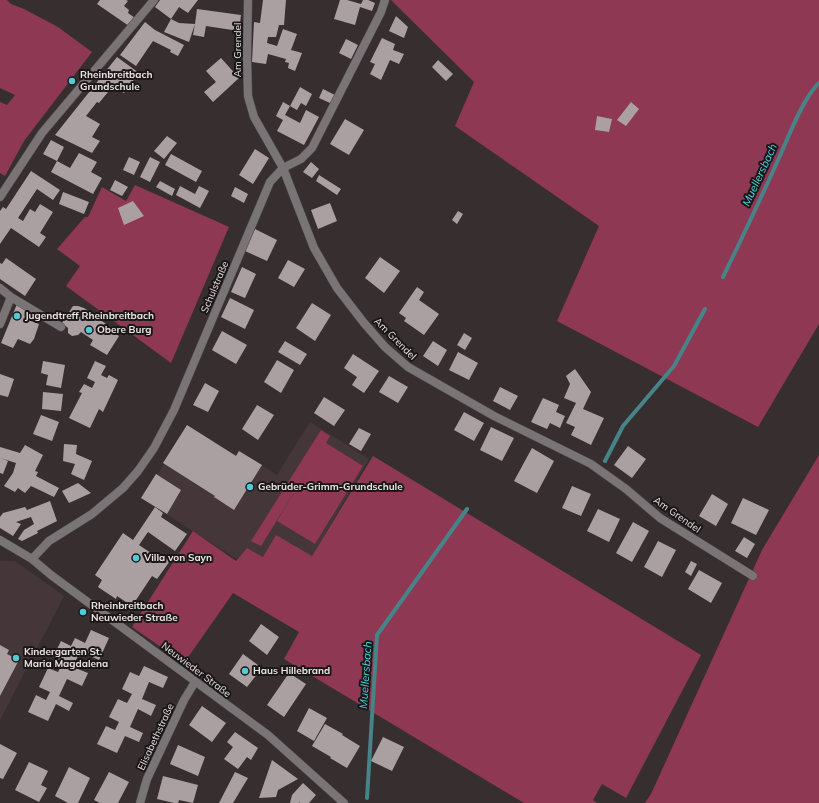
<!DOCTYPE html>
<html>
<head>
<meta charset="utf-8">
<style>
	body { margin:0 }
	canvas { display:block; background:#372e30 }
</style>
</head>
<body>
<canvas width="819" height="803"></canvas>
<script>
const context = document.querySelector('canvas').getContext('2d');
context.lineJoin = 'round';
function paint(path, color) {
  context.fillStyle = color;
  context.fill(path, 'evenodd');
}
function trace(path, color, width, dash) {
  context.strokeStyle = color;
  context.lineWidth = width;
  context.lineCap = dash ? 'butt' : 'round';
  context.setLineDash(dash || []);
  context.stroke(path);
}
function drawText(font, color, halo, rows, align = 'center') {
  context.font = font + ' Mulish,sans-serif';
  context.lineWidth = 4;
  context.setLineDash([]);
  context.textBaseline = 'middle';
  context.strokeStyle = halo;
  context.fillStyle = color;
  for (const [text, x, y, turn = 0] of rows) {
    context.save();
    context.translate(x, y);
    context.rotate((+turn || 0) * Math.PI / 180);
    context.textAlign = isNaN(turn) ? turn : align;
    if (halo) context.strokeText(text, 0, 0);
    context.fillText(text, 0, 0);
    context.restore();
  }
}
paint(new Path2D(`
	M310,422l59,37 -57,97 -49,1 -16,-9 -10,11 -96,-61 15,-24 1,1 7,-11 -1,-1 24,-38 49,30 3,-4 38,24z
	M0,561h15l49,35 -64,124z`), '#453639');
paint(new Path2D(`
	M0,0h7l4,4 13,5 34,18 34,25 -68,89 -19,35 -5,-3v-71l7,3 8,-10 -15,-7z
	M391,0h428v324l-61,103 -201,-106 42,-95 -144,-100 19,-44z
	M135,185l94,42 -58,136 -105,-77 14,-20 -23,-17 28,-32h3l14,-30 24,14z
	M321,430l9,6 -4,7 37,23 -48,78 -38,-23 33,-54 -49,79 -10,-5z
	M819,455v348h-174l6,-9 111,-244z
	M373,456l328,199 -75,143 -24,-14 -9,16 4,3h-73l-240,-144 15,-27 -66,-39 -49,70 -52,-36 61,-96 43,30 11,-13 16,9 13,-22 36,21z`), '#8e3854');
trace(new Path2D(`
	M723,277c19,-39 38,-79 56,-119 9,-20 24,-60 40,-75
	M605,461l18,-35 51,-60 31,-57
	M367,798l10,-163 90,-126`), '#468487', 4);
paint(new Path2D(`
	M100,0h26l2,1 -4,5 5,4 -1,3 7,5 -6,8 -32,-22z
	M160,0h38l-10,13 -9,-6 -8,12 -16,-12z
	M263,0h23l-2,25h-5l-3,12h-8l-1,6 10,3 6,-17 14,5 -6,16 11,3 -7,18 -7,-3 1,-5 -4,-1 1,-3 -18,-5 -2,10 -14,-2 2,-40 6,1z
	M340,0h7l14,4 2,-4h5l7,3 -3,8 -12,-4 -5,18 -21,-6z
	M197,9l44,6 -2,16 -33,-5 -2,11 -11,-2 2,-11 -6,18 -25,-10 7,-13 8,4 16,1z
	M396,16l12,11 -4,11 -15,-7z
	M145,22l10,8 29,15 -6,11 -8,-4 1,-2 -18,-9 -17,25 -16,-11z
	M382,38l13,6 -2,6 11,4 -5,10 -9,-4 -9,20 -11,-6 5,-10 -5,-2z
	M346,39l12,6 -7,14 -12,-6z
	M117,57l22,16 -15,20 -11,-7 -14,17 -2,-1 -11,14 14,8 -8,13 8,4 -8,12 -37,-18z
	M221,58l18,20 -26,24 -9,-10 12,-10 -10,-11z
	M438,60l15,14 -7,7 -14,-14z
	M300,87l12,7 -6,12 -5,-3 -4,7 -7,-4z
	M323,89l12,6 -5,8 -11,-5z
	M283,102l7,4 -5,9 15,8 6,-13 13,7 -15,28 -27,-14 6,-11 -7,-4z
	M631,102l8,7 -13,17 -9,-6z
	M597,116l15,3 -3,13 -14,-2z
	M345,119l19,11 -15,25 -19,-11z
	M167,136l10,7 -13,16 -10,-8z
	M51,140l13,7 -7,14 -14,-7z
	M255,149l14,9 -16,26 -14,-9z
	M79,153l18,9 -6,10 11,6 -9,16 -42,-22 6,-11 13,7z
	M171,154l31,17 -6,11 -31,-17z
	M129,157l11,5 -6,13 -11,-5z
	M150,157l10,5 -10,20 -10,-5z
	M311,162l8,7 -7,9 -9,-6z
	M31,171l29,19 -7,10 -16,-11 -19,29 5,3 7,-12 5,3 5,-8 13,8 -13,21 6,4 -7,10 -28,-19 -11,16v-33l3,-4 3,2z
	M319,175l22,14 -4,6 -21,-14z
	M115,180l13,7 -6,9 -12,-6z
	M160,181l15,8 -3,7 -16,-9z
	M180,186l15,8 4,-8 10,5 -9,17 -24,-13z
	M235,187l13,7 -4,9 -13,-7z
	M63,192l26,10 -5,12 -25,-10z
	M133,201l11,15 -20,9 -6,-17z
	M330,203l7,18 -19,8 -7,-19z
	M458,211l5,3 -6,10 -5,-4z
	M255,229l22,11 -10,21 -22,-10z
	M380,257l20,14 -16,22 -19,-15z
	M6,258l30,21 -11,17 -25,-17v-16l2,1z
	M288,260l17,9 -11,18 -16,-9z
	M242,267l14,7 -11,24 -14,-6z
	M417,287l7,5 -5,8 20,14 -15,21 -20,-14 2,-3 -7,-5z
	M230,298l24,12 -9,19 -24,-12z
	M312,303l19,12 -16,26 -19,-13z
	M17,304l14,9 -3,7 11,4 -5,15 -4,5 -12,-5 -5,9 -12,-5z
	M73,306h5l6,2 22,16 -2,2 15,10 -12,19 -17,-10 3,-5 -12,-8 -3,3 -6,1 -4,-3v-5l-6,-5z
	M222,331l25,14 -11,19 -24,-14z
	M464,333l8,5 -7,12 -8,-5z
	M285,341l22,13 -7,11 -22,-13z
	M433,341l14,9 -9,16 -15,-10z
	M458,352l20,11 -9,17 -20,-10z
	M353,354l26,17 -15,22 -12,-8 5,-8 -13,-9z
	M277,360l17,10 -13,23 -17,-11z
	M43,361l22,4 -4,23 -15,-3 2,-10 -7,-2z
	M95,361l11,5 -5,9 6,3 2,-3 9,5 -15,32 -4,-3 -9,19 -21,-10 13,-25 -3,-1 5,-8 8,4 3,-6 -8,-4z
	M575,369l16,23 -8,17 21,9 -13,27 -20,-10 4,-8 -9,-4 10,-20 -12,-5 6,-14 -4,-8z
	M0,374l14,5 -6,18 -8,-2z
	M389,376l19,11 -10,16 -19,-11z
	M205,383l14,8 -11,21 -15,-7z
	M500,387l18,9 -8,14 -17,-9z
	M43,392l20,2 -2,17 -19,-2z
	M324,397l21,13 -11,16 -20,-13z
	M543,398l16,7 -3,7 9,4 -5,12 -10,-5 -3,6 -16,-7z
	M257,405l17,10 -16,25 -16,-11z
	M464,412l20,11 -10,18 -20,-11z
	M41,415l18,7 -7,19 -19,-7z
	M187,425l49,31 3,-5 23,14 -28,45 -20,-13 1,-1 -52,-33z
	M491,427l23,11 -12,23 -22,-11z
	M359,428l12,6 -10,17 -12,-7z
	M64,444l13,1 -1,9 16,7 -8,19 -13,-6 4,-10 -12,-3z
	M25,445l18,10 -8,16 3,1 -2,4 23,12 -5,9 -23,-11 -6,7 -7,-5 -3,4 -11,-6 9,-13 3,-10 -16,-5v-11l20,6z
	M628,446l18,13 -14,19 -18,-13z
	M532,448l22,13 -17,32 -23,-12z
	M0,458l8,3 -5,13 -3,-1z
	M156,474l25,16 -14,24 -26,-16z
	M78,483l13,10 -22,10 -7,-12z
	M572,486l19,8 -10,22 -19,-8z
	M712,494l16,10 -12,22 -17,-10z
	M743,498l26,12 -13,25 -25,-12z
	M50,501l7,20 -20,10 1,2 -16,8 -4,-2 6,-9 10,-6 -3,-7 -15,5 5,2 -8,12 -13,-8v-11l3,-4 22,-6 2,3z
	M155,507l8,6 -2,4 26,17 -12,17 -27,-19 -9,13 15,10 2,-3 14,9 -13,18 -5,-3 -20,30 -15,-10 -1,3 -18,-12 4,-7 -7,-5 28,-42 10,7z
	M598,509l22,10 -11,23 -22,-11z
	M633,522l16,9 -17,31 -16,-9z
	M744,537l11,7 -8,14 -12,-7z
	M658,541l18,9 -14,27 -18,-10z
	M691,561l6,3 -6,12 -6,-4z
	M699,570l23,13 -11,20 -23,-14z
	M261,624l18,13 -12,18 -18,-14z
	M91,630l18,8 -10,22 -19,-9 -7,16 15,6 -6,13 -15,-7 -8,17 14,7 -4,8 -13,-7 -8,17 -20,-9 8,-17 10,5 4,-8 -11,-5 9,-19 10,4 5,-10 -10,-5 8,-16 10,5 4,-8 10,5z
	M0,645l9,5 -2,4 12,6 -19,36z
	M243,654l19,14 -15,19 -18,-13z
	M144,666l24,11 -5,11 -14,-6 -7,17 14,6 -5,11 -13,-7 -8,18 13,6 -4,9 -14,-6 -8,17 -20,-9 9,-18 9,4 4,-8 -10,-5 9,-18 9,4 5,-9 -10,-5 8,-17 9,4z
	M289,673l17,11 -22,33 -17,-12z
	M202,706l24,17 -14,19 -23,-17z
	M309,708l18,10 -13,23 -17,-10z
	M325,724l18,10 -1,1 18,11 -13,22 -17,-10 1,-1 -19,-11z
	M235,732l23,16 -7,12 -4,-3 -9,12 -14,-10 9,-12 -6,-5z
	M383,737l21,10 -12,24 -21,-10z
	M0,744l17,9 -14,26 -3,-1z
	M178,745l27,12 -7,19 -28,-12z
	M272,760l26,19 -20,11 -2,7 -17,1z
	M29,762l19,9 -7,14 6,3 -8,14 -24,-12z
	M69,767l21,11 -12,25h-10l-13,-7z
	M109,772l20,10 -11,21h-18l-6,-3z
	M235,772l13,6 -15,25h-14z
	M163,776l35,9 -5,18 -14,-3 -1,3h-4l-17,-4z
	M303,783l13,12 -7,8h-9l-1,-1v1h-9l2,-8z`), '#aaa0a2');
const street = new Path2D(`
	M248,0l-1,57 1,39 6,21 29,51 31,80 23,40 27,35 21,24 23,20 86,49 97,48 35,25 34,29 93,58
	M0,197l42,-64 112,-133
	M0,288l11,9 50,30
	M0,324l11,-27
	M0,540l32,19 19,16 217,160 76,68
	M32,559l17,-18 43,-27 31,-26 15,-17 16,-23 20,-38 96,-228 13,-14 18,-9 11,-11 69,-136 4,-12
	M140,803l7,-24 37,-79 11,-18`);
trace(street, '#534b4d', 9);
trace(street, '#797475', 8);
for (const [x, y, r, color] of [
	[72,81,4,"#51ccd4"],
	[17,316,4,"#51ccd4"],
	[89,330,4,"#51ccd4"],
	[250,487,4,"#51ccd4"],
	[136,558,4,"#51ccd4"],
	[83,612,4,"#51ccd4"],
	[16,658,4,"#51ccd4"],
	[245,671,4,"#51ccd4"]
]) {
  const dot = new Path2D();
  dot.arc(x, y, r, 0, 2 * Math.PI);
  context.fillStyle = color;
  context.fill(dot);
  trace(dot, '#1b1718', 1.5);
}
drawText('10px', '#e8e2e3', '#1b1718', [
	["Am Grendel",238,50,-90],
	["Schulstraße",215,287,-67],
	["Am Grendel",395,339,45],
	["Am Grendel",677,515,35],
	["Neuwieder Straße",196,670,37],
	["Elisabethstraße",156,737,-65]
]);
drawText('bold 10px', '#e8e2e3', '#1b1718', [
	["Rheinbreitbach",80,75],
	["Grundschule",80,87],
	["Jugendtreff Rheinbreitbach",25,316],
	["Obere Burg",97,330],
	["Gebrüder-Grimm-Grundschule",258,487],
	["Villa von Sayn",144,558],
	["Rheinbreitbach",91,606],
	["Neuwieder Straße",91,618],
	["Kindergarten St.",24,652],
	["Maria Magdalena",24,664],
	["Haus Hillebrand",253,671]
], 'left');
drawText('italic 11px', '#4bdce6', '#1b1718', [
	["Muellersbach",760,175,-65],
	["Muellersbach",366,675,-86]
]);
</script>
</body>
</html>
